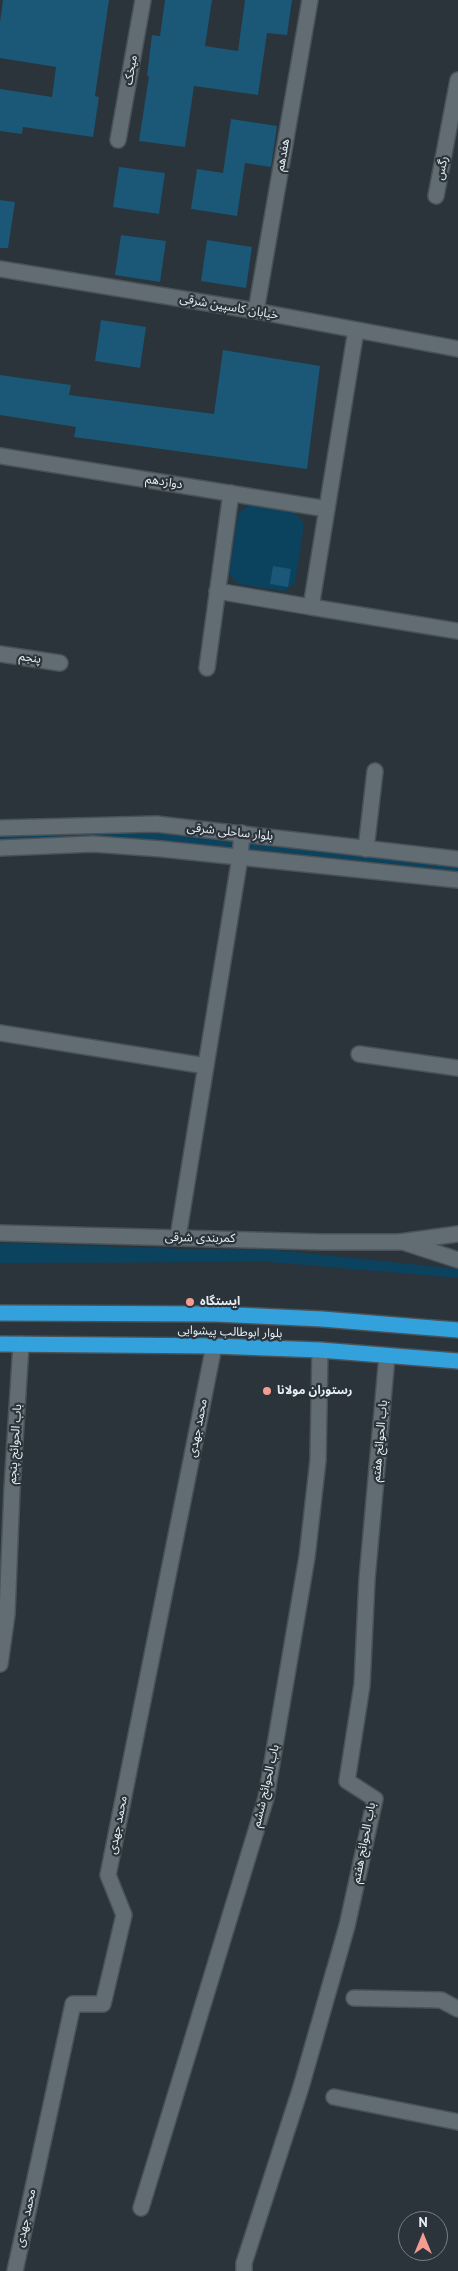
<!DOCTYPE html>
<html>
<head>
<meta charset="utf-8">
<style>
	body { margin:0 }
	#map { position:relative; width:458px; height:2271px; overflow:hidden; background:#2a343a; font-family:"PT Sans",sans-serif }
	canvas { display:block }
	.north { position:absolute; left:398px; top:2211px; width:50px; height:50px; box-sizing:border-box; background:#2a343a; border:1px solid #767e84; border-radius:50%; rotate:0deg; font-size:14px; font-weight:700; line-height:20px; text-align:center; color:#e8eef3 }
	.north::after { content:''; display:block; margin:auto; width:18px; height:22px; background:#f59c92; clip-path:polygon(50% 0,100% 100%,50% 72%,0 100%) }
</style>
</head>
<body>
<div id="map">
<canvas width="458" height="2271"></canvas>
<div class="north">N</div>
</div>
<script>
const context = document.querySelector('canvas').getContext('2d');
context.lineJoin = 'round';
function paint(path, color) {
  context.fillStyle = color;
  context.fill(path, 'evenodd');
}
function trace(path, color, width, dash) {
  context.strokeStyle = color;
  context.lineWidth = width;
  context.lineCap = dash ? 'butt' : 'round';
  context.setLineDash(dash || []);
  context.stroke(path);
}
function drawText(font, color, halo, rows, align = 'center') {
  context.font = font + ' "PT Sans","Noto Sans Arabic",sans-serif';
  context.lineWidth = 4.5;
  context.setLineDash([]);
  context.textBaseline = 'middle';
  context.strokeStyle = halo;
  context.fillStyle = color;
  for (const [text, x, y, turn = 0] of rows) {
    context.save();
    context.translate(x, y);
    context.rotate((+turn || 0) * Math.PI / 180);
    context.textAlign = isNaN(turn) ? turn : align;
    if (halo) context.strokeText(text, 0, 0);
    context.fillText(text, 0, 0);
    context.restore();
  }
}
paint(new Path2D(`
	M248,505l47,7 9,12 -9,59 -11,8 -46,-7 -9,-10 9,-60z
	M105,831l53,1 76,7 3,5 -5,3 -128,-9 -104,3v-8z
	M249,842l209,22v7l-208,-22z
	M0,1243l187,6h79l192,20v9l-189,-16 -269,1z`), '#0b425e');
paint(new Path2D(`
	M3,0h106l-14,96 4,1 -6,40 -70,-10 -1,7 -22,-3v-42l52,8 4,-30 -56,-9v-36z
	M165,0h47l-7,46 33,5 7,-51h47l-5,35 -20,-2 -9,62 -64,-9 -9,61 -46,-6 10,-65h-2l5,-41 8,1z
	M231,119l46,7 -6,41 -26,-4 -8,53 -46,-7 6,-40 26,4z
	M119,167l46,6 -6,41 -46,-7z
	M0,200l15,2 -7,46h-8z
	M121,235l45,6 -6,41 -45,-7z
	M207,240l45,7 -6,41 -45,-7z
	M101,320l45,7 -6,41 -45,-7z
	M223,350l97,16 -13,103 -233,-32 2,-10 -76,-12v-40l71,10 -2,10 145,19z
	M273,566l18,3 -3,18 -18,-3z`), '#1b5777');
const minor = new Path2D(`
	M118,140l25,-140
	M436,196l22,-116
	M0,269l256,42 202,38
	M256,311l54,-311
	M356,330l-45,277 147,24
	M0,456l327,53
	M217,591l94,16
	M0,654l60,9
	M207,668l24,-175
	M0,828l156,-4 302,35
	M0,848l93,-4 69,5 296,31
	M366,849l9,-78
	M0,1033l206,33
	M359,1054l99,14
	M0,1233l323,9h76l59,-8
	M178,1237l62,-380 2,-24
	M406,1243l52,17
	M0,1664l7,-50 5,-125 9,-145
	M354,1998l87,2 17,9
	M334,2097l124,25
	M141,2208l125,-410 41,-241 11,-97 2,-110
	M15,2271l58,-267h30l21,-89 -16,-40 106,-529
	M244,2271v-8l57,-176 46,-161 28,-127 -28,-18 15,-96 5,-106 20,-223`);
const highway = new Path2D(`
	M0,1313l215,1 107,5 136,11
	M0,1344l214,2 106,4 138,11`);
trace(minor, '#4a5258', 18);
trace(highway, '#4a5258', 18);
trace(minor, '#616c73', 15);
trace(highway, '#33a2dc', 15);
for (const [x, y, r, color] of [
	[190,1302,5,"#f59c92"],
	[267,1391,5,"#f59c92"]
]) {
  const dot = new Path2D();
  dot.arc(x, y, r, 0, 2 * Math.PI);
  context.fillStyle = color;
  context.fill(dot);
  trace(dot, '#2a343a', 2);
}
drawText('12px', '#e8eef3', '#2a343a', [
	["میخک",131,70,-80],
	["هفدهم",283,155,-80],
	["رگس",442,168,-79],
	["خیابان کاسپین شرقی",229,307,10],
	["دوازدهم",164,482,9],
	["پنجم",30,658,8],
	["بلوار ساحلی شرقی",230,832,6],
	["کمربندی شرقی",200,1238,1],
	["بلوار ابوطالب پیشوایی",230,1332,2],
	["محمد جهدی",198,1428,-79],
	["باب الحوائج هفتم",380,1441,-85],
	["باب الحوائج پنجم",15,1444,-86],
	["باب الحوائج ششم",266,1786,-77],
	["محمد جهدی",118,1825,-79],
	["باب الحوائج هفتم",364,1843,-79],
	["محمد جهدی",26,2218,-78]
]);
drawText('bold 12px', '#e8eef3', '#2a343a', [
	["ایستگاه",200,1302],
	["رستوران مولانا",277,1391]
], 'left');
</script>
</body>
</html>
